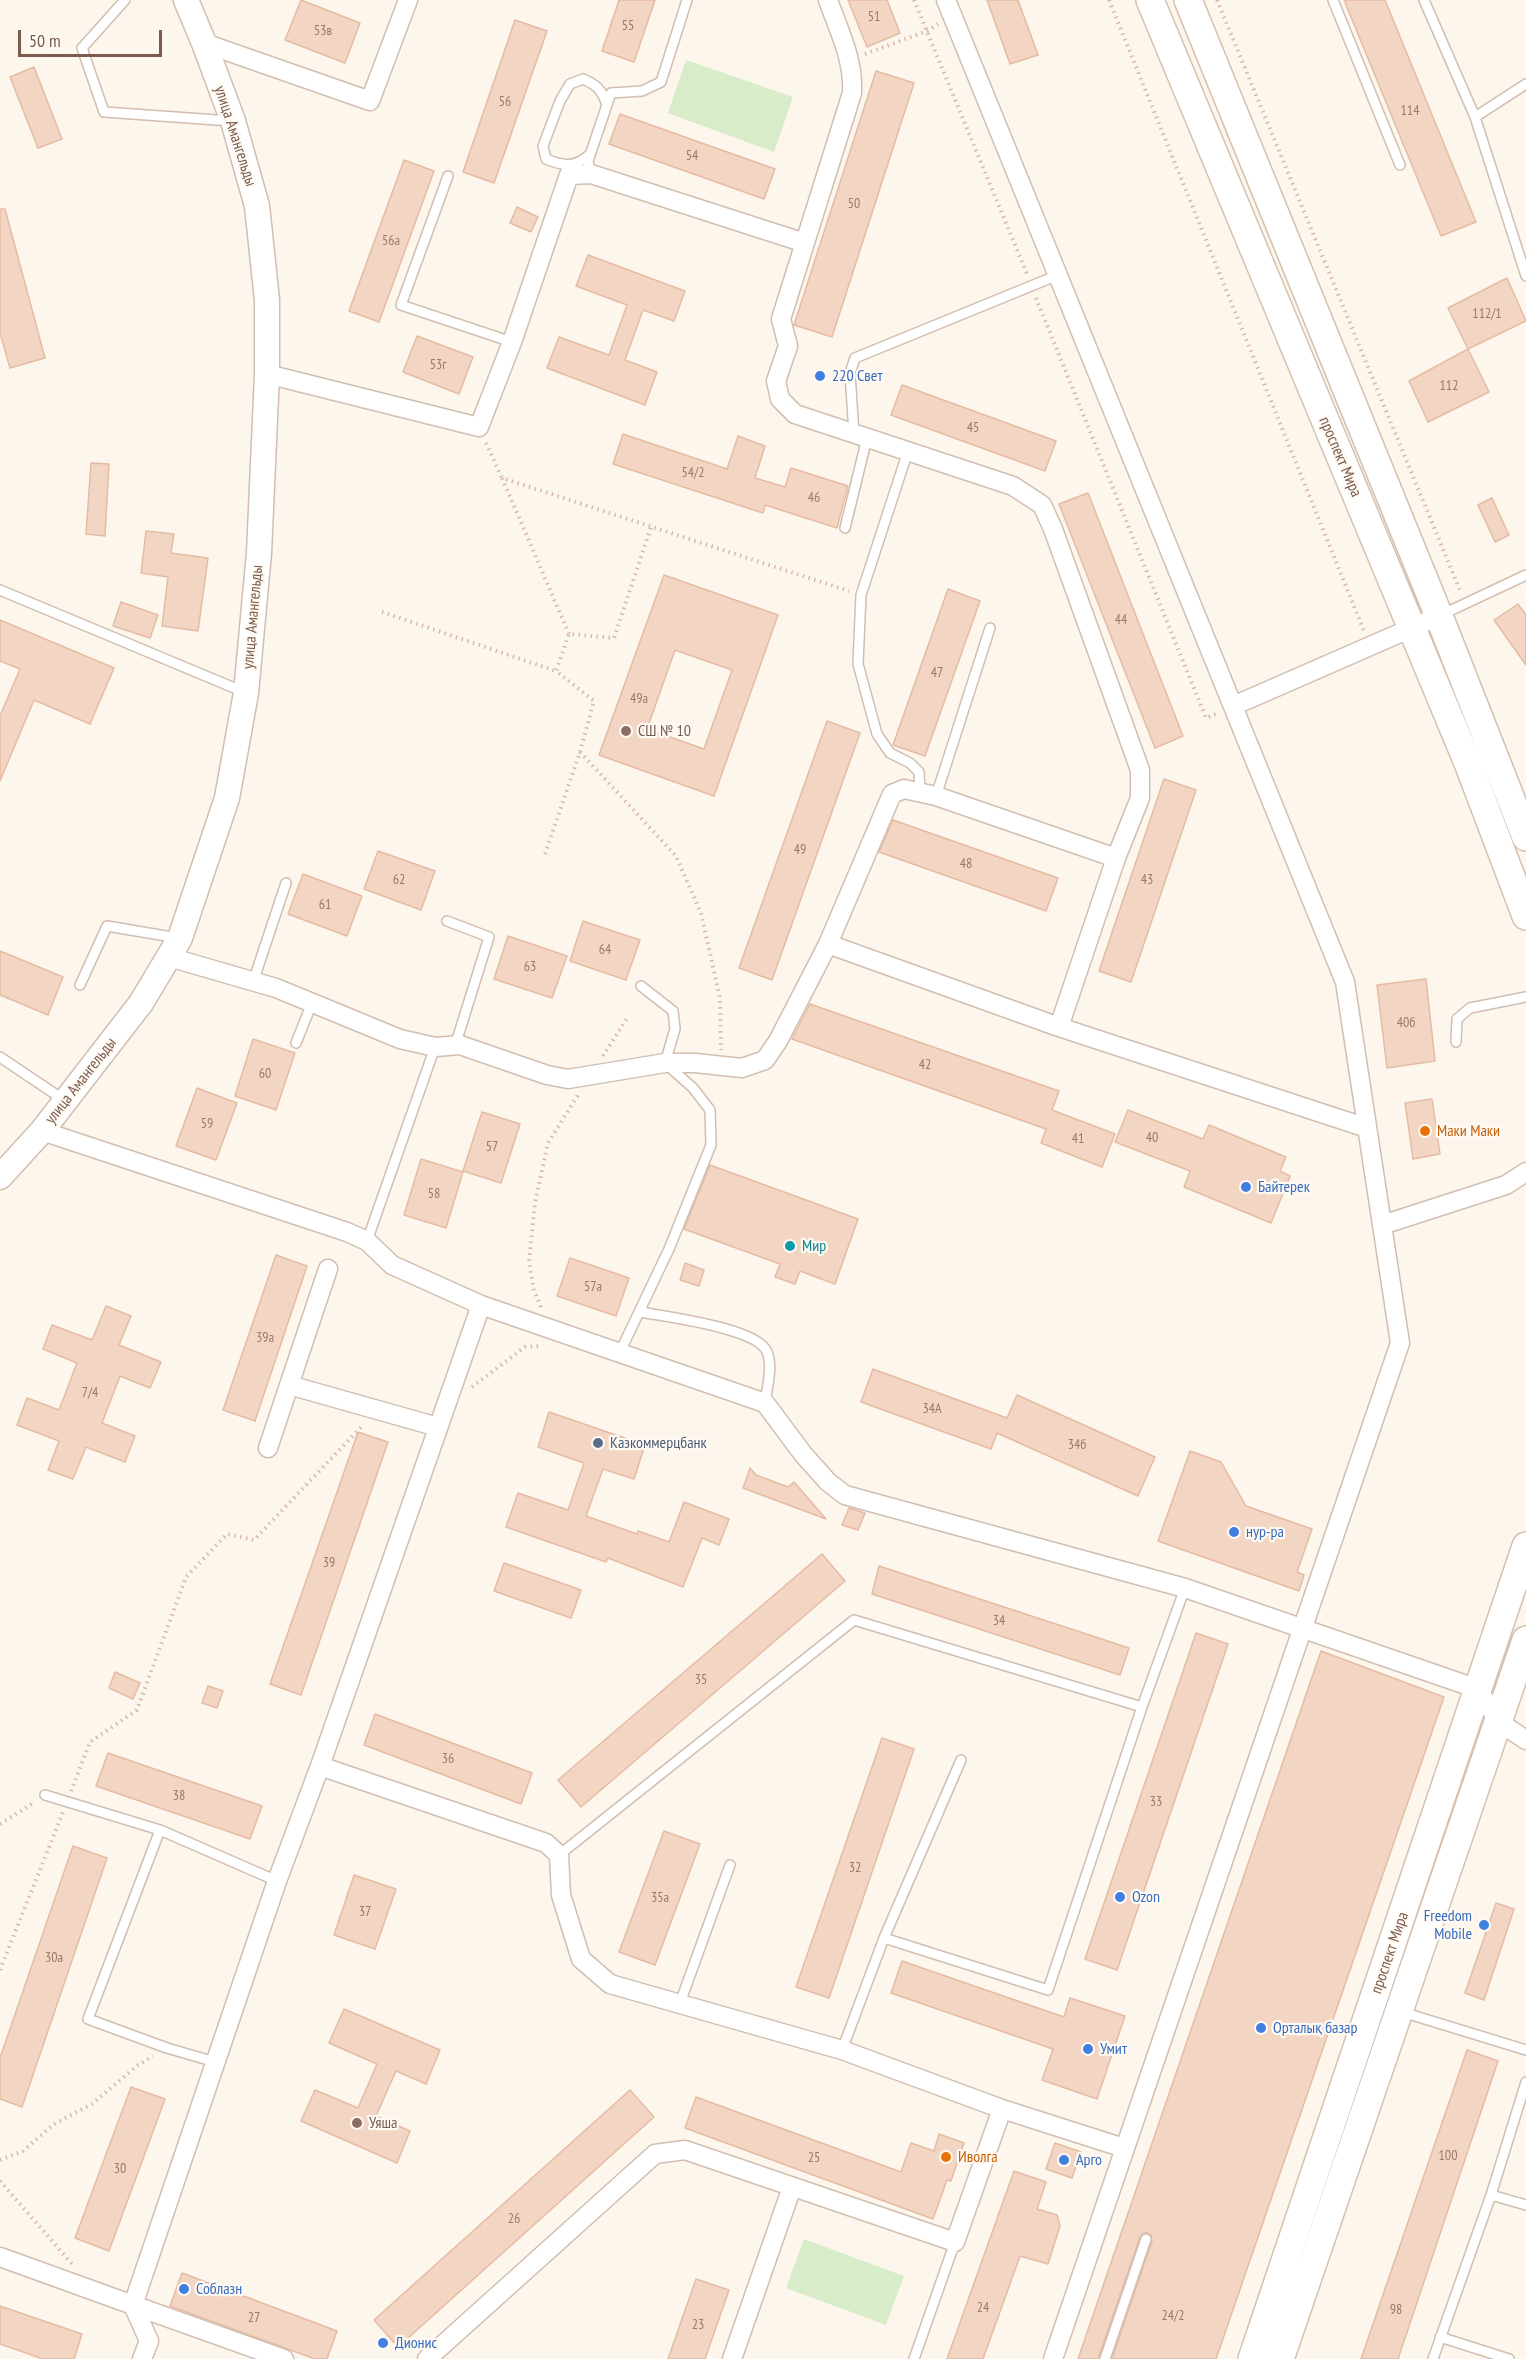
<!DOCTYPE html>
<html>
<head>
<meta charset="utf-8">
<style>
	body { margin:0 }
	#map { position:relative; width:1526px; height:2359px; overflow:hidden; background:#fdf6ec; font-family:"PT Sans Narrow",sans-serif }
	canvas { display:block }
	.scale { position:absolute; left:18px; top:30px; width:144px; height:27px; box-sizing:border-box; border:3px solid #7a5c4d; border-top:0; padding-left:8px; font-size:18px; line-height:21px; white-space:nowrap; color:#7a5c4d; -webkit-text-stroke:4px #fffaf3; paint-order:stroke }
</style>
</head>
<body>
<div id="map">
<canvas width="1526" height="2359"></canvas>
<div class="scale">50 m</div>
</div>
<script>
const context = document.querySelector('canvas').getContext('2d');
context.lineJoin = 'round';
function paint(path, color) {
  context.fillStyle = color;
  context.fill(path, 'evenodd');
}
function trace(path, color, width, dash) {
  context.strokeStyle = color;
  context.lineWidth = width;
  context.lineCap = dash ? 'butt' : 'round';
  context.setLineDash(dash || []);
  context.stroke(path);
}
function drawText(font, color, halo, rows, align = 'center') {
  context.font = font + ' "PT Sans Narrow",sans-serif';
  context.lineWidth = 4.5;
  context.setLineDash([]);
  context.textBaseline = 'middle';
  context.strokeStyle = halo;
  context.fillStyle = color;
  for (const [text, x, y, turn = 0] of rows) {
    context.save();
    context.translate(x, y);
    context.rotate((+turn || 0) * Math.PI / 180);
    context.textAlign = isNaN(turn) ? turn : align;
    if (halo) context.strokeText(text, 0, 0);
    context.fillText(text, 0, 0);
    context.restore();
  }
}
paint(new Path2D(`
	M686,60l107,37 -19,55 -106,-39z
	M804,2239l100,37 -18,49 -100,-37z`), '#d8ecc9');
const building = new Path2D(`
	M301,0l59,23 -15,40 -60,-23z
	M619,0h36l-21,62 -32,-11z
	M848,0h39l13,33 -33,14z
	M987,0h31l20,55 -28,9z
	M1344,0h41l91,222 -35,14z
	M515,20l32,11 -53,152 -31,-11z
	M34,67l28,72 -24,9 -28,-71z
	M876,71l38,12 -82,254 -38,-12z
	M620,114l155,55 -11,30 -155,-55z
	M404,160l30,11 -55,151 -30,-11z
	M517,207l21,10 -7,15 -21,-9z
	M0,209h5l40,149 -35,10 -10,-35z
	M588,255l97,36 -11,30 -31,-11 -18,50 32,12 -12,33 -98,-37 12,-31 50,18 18,-50 -51,-19z
	M1507,278l19,43 -58,28 -20,-41z
	M417,336l56,21 -14,37 -56,-22z
	M1468,349l21,43 -61,30 -19,-41z
	M902,385l154,56 -11,30 -154,-56z
	M623,434l104,35 11,-33 27,10 -10,32 30,9 6,-19 57,18 -11,42 -72,-23 -2,8 -150,-49z
	M91,463l18,1 -4,72 -19,-2z
	M1088,493l95,243 -28,12 -96,-244z
	M1492,498l17,37 -14,7 -17,-37z
	M146,531l28,3 -3,19 37,5 -10,73 -36,-5 6,-49 -27,-4z
	M664,575l114,40 -64,181 -115,-41zM675,650l57,20 -28,79 -57,-20z
	M948,589l32,12 -55,155 -32,-11z
	M121,602l37,13 -8,23 -37,-12z
	M1518,604l8,11v50l-32,-45z
	M0,620l114,48 -24,56 -56,-24 -34,81v-65l20,-47 -20,-8z
	M827,721l33,12 -88,247 -33,-12z
	M1164,779l32,11 -65,192 -32,-11z
	M893,820l165,58 -12,33 -167,-59z
	M378,851l57,20 -14,39 -57,-21z
	M303,874l59,22 -15,40 -59,-22z
	M583,921l57,19 -14,40 -56,-19z
	M508,936l59,20 -15,42 -58,-19z
	M0,951l63,26 -15,38 -48,-20z
	M1426,979l9,82 -48,7 -10,-83z
	M810,1004l249,87 -7,19 63,24 -13,33 -61,-24 5,-14 -254,-90z
	M253,1039l42,14 -19,57 -41,-14z
	M197,1088l40,15 -21,57 -40,-14z
	M1432,1099l8,55 -27,5 -8,-56z
	M1128,1110l75,29 6,-14 77,32 -6,14 10,5 -19,47 -87,-36 6,-16 -75,-29z
	M482,1112l38,12 -19,59 -38,-12z
	M421,1159l42,13 -17,56 -42,-13z
	M710,1165l148,54 -23,65 -35,-13 -5,13 -20,-7 5,-13 -96,-35z
	M276,1255l31,11 -52,155 -32,-11z
	M570,1258l59,20 -13,38 -59,-20z
	M685,1263l19,7 -5,16 -19,-6z
	M106,1306l25,10 -12,29 42,17 -11,26 -30,-12 -18,47 33,13 -10,26 -39,-15 -13,32 -25,-9 11,-29 -42,-16 10,-27 32,12 18,-47 -34,-14 9,-24 40,15z
	M873,1369l134,49 10,-23 138,62 -17,39 -141,-63 -6,16 -130,-47z
	M549,1412l96,33 -11,34 -31,-10 -17,47 51,18 1,-3 31,11 15,-40 45,17 -10,26 -17,-7 -19,49 -75,-29 -2,4 -100,-35 12,-34 50,17 16,-47 -46,-16z
	M358,1432l30,10 -87,253 -31,-11z
	M1190,1451l31,11 25,44 66,23 -15,43 7,3 -5,16 -141,-50z
	M750,1468l6,7 32,12 6,-5 32,37 -83,-31z
	M849,1508l16,5 -7,17 -16,-5z
	M822,1554l23,27 -264,226 -23,-27z
	M504,1563l77,27 -10,28 -77,-27z
	M879,1566l250,82 -9,27 -248,-81z
	M1196,1633l32,11 -111,326 -32,-11z
	M1321,1651l123,46 -228,662h-104l40,-118 -1,-6 -6,-3 -5,5 -42,122h-20z
	M115,1672l25,11 -7,16 -24,-11z
	M208,1686l15,5 -6,17 -15,-5z
	M375,1714l157,59 -11,31 -157,-59z
	M882,1738l32,11 -85,249 -33,-11z
	M108,1753l154,53 -12,33 -154,-53z
	M664,1831l36,13 -45,121 -36,-13z
	M73,1846l34,12 -85,249 -22,-8v-41z
	M354,1875l42,14 -21,60 -41,-14z
	M1496,1903l18,6 -30,91 -19,-7z
	M902,1961l162,56 6,-19 55,18 -28,83 -55,-19 11,-31 -162,-56z
	M344,2009l96,41 -14,34 -30,-13 -20,45 34,15 -13,32 -96,-42 14,-31 43,18 19,-44 -48,-21z
	M1467,2050l31,11 -100,298h-37z
	M131,2087l34,12 -56,152 -34,-13z
	M630,2090l24,27 -256,230 -24,-27z
	M696,2097l205,75 10,-29 23,8 5,-17 25,9 -13,38 -4,-1 -14,39 -248,-91z
	M1055,2143l26,9 -9,26 -26,-9z
	M1014,2171l32,11 -9,27 20,6 3,11 -12,38 -28,-8 -37,103h-36z
	M182,2273l155,58 -10,28h-12l-145,-53z
	M696,2279l33,11 -24,69h-37z
	M0,2306l82,28 -8,25h-31l-43,-15z`);
paint(building, '#f3d5c3');
trace(building, '#e6bba3', 1.5);
const service = new Path2D(`
	M125,0l-43,48 22,64 127,9
	M1333,0l67,165
	M1424,0l51,117 51,-33
	M1475,117l51,159
	M589,155c-14,13 -26,11 -43,4l-3,-13 17,-45 10,-17 13,-5c14,6 19,11 24,26
	M591,174l-3,-13 23,-68 31,-2 19,-9 26,-82
	M448,176l-47,129 111,37
	M854,434l-4,-61 5,-15 203,-83
	M908,451l-47,144 -3,69 19,70 13,19 20,10 9,9 1,20
	M845,528l22,-90
	M0,590l244,102
	M1441,615l85,-40
	M936,796l54,-168
	M447,921l42,16 -34,109
	M253,982l33,-99
	M80,985l27,-59 71,12
	M1456,1042l1,-23 13,-11 56,-11
	M296,1043l16,-40
	M0,1057l64,43
	M367,1241l68,-194
	M641,1312c25,5 117,16 126,40 6,14 0,36 -2,51
	M620,1352l49,-103 42,-104 -1,-35 -17,-22 -28,-25 10,-34 -2,-18 -32,-25
	M45,1795l115,35
	M559,1855l295,-235 288,87 43,-119
	M884,1938l77,-178
	M680,2003l50,-138
	M1402,2012l124,38
	M842,2050l42,-112 164,52 94,-283
	M215,2062l-48,-14 -79,-29 72,-189 117,51
	M1491,2195l35,10
	M1440,2337l69,22
	M914,2359l41,-117
	M1105,2359l41,-120
	M1433,2359l58,-164 35,-113`);
const minor = new Path2D(`
	M828,0c11,31 26,60 24,93l-71,226 7,27 -12,35 4,18 15,15 218,72 29,19 11,24 87,241v28l-24,60
	M946,0l399,982 55,361 -347,1016
	M204,43l166,58 38,-101
	M267,374l212,53 33,-85 57,-167 22,-1 214,69
	M1233,706l206,-90
	M169,957l107,31 124,51 35,8 25,-2 87,30 21,4 97,-16h30l47,5 23,-8 13,-19 50,-97
	M1059,1027l57,-169 -180,-62 -32,-7 -12,5 -64,150 231,83 308,101
	M42,1131l305,101 20,9 25,24 89,40 -161,461
	M1382,1225l124,-40 20,-13
	M481,1305l284,98 38,51 25,28 17,13 340,93 293,101 21,33 27,18
	M289,1385l149,42
	M268,1448l60,-179
	M0,2257l133,48 16,36 -7,18
	M284,2359l-151,-54 144,-424 43,-115 226,77 13,12 2,40 20,64 29,25 232,66 160,59 122,39
	M427,2359l228,-205 30,-4 270,92 47,-133
	M732,2359l60,-172 -60,172`);
const tertiary = new Path2D(`
	M0,1177l42,-46 99,-128 39,-65 47,-140 19,-105 13,-140 8,-179v-74l-10,-94 -24,-85 -29,-78 -18,-43`);
const secondary = new Path2D(`
	M1150,0l318,763 58,153
	M1188,0l251,616 87,221
	M1252,2359l274,-813
	M1280,2359l246,-719`);
trace(service, '#d1beb0', 12);
trace(minor, '#d1beb0', 21);
trace(tertiary, '#d1beb0', 27);
trace(secondary, '#d6c0b0', 30);
trace(new Path2D(`
	M914,0l113,274
	M1109,0l255,631
	M1217,0l244,593
	M865,54l62,-23 11,-7
	M1036,298l170,420 12,-5
	M486,443l16,35
	M382,612l174,59
	M569,634l-67,-156 347,113
	M580,752l96,104 25,57 19,85 1,52
	M545,854l35,-102 14,-51 -38,-30 13,-37 45,4 37,-111
	M603,1056l24,-38
	M541,1307l-7,-17 -5,-28 6,-60 13,-59 30,-48
	M472,1387l53,-40 17,-1
	M71,1791l19,-49 47,-32 49,-133 41,-43 27,6 109,-115
	M0,1824l35,-22
	M0,1970l63,-158
	M0,2160l23,-9 31,-27 38,-20 46,-39 15,-9
	M0,2181l72,83`), '#d9b8a5', 4, [1.5, 4.5]);
trace(service, '#fff', 9);
trace(minor, '#fff', 18);
trace(tertiary, '#fff', 24);
trace(secondary, '#fff', 27);
for (const [x, y, r, color] of [
	[820,376,6,"#3f7fe0"],
	[626,731,6,"#8d6e63"],
	[1425,1131,6,"#e8710a"],
	[1246,1187,6,"#3f7fe0"],
	[790,1246,6,"#0f9aa8"],
	[598,1443,6,"#5c6f8a"],
	[1234,1532,6,"#3f7fe0"],
	[1120,1897,6,"#3f7fe0"],
	[1484,1925,6,"#3f7fe0"],
	[1261,2028,6,"#3f7fe0"],
	[1088,2049,6,"#3f7fe0"],
	[357,2123,6,"#8d6e63"],
	[946,2157,6,"#e8710a"],
	[1064,2160,6,"#3f7fe0"],
	[184,2289,6,"#3f7fe0"],
	[383,2343,6,"#3f7fe0"]
]) {
  const dot = new Path2D();
  dot.arc(x, y, r, 0, 2 * Math.PI);
  context.fillStyle = color;
  context.fill(dot);
  trace(dot, '#fffaf3', 2);
}
drawText('14px', '#987a6a', null, [
	["51",874,17],
	["55",628,26],
	["53в",323,31],
	["56",505,102],
	["114",1410,111],
	["54",692,156],
	["50",854,204],
	["56а",391,241],
	["112/1",1487,314],
	["53г",438,365],
	["112",1449,386],
	["45",973,428],
	["54/2",693,473],
	["46",814,498],
	["44",1121,620],
	["47",937,673],
	["49а",639,699],
	["49",800,850],
	["48",966,864],
	["62",399,880],
	["43",1147,880],
	["61",325,905],
	["64",605,950],
	["63",530,967],
	["40б",1406,1023],
	["42",925,1065],
	["60",265,1074],
	["59",207,1124],
	["40",1152,1138],
	["41",1078,1139],
	["57",492,1147],
	["58",434,1194],
	["57а",593,1287],
	["39а",265,1338],
	["7/4",90,1393],
	["34А",932,1409],
	["34б",1077,1445],
	["39",329,1563],
	["34",999,1621],
	["35",701,1680],
	["36",448,1759],
	["38",179,1796],
	["33",1156,1802],
	["32",855,1868],
	["35а",660,1898],
	["37",365,1912],
	["30а",54,1958],
	["100",1448,2156],
	["25",814,2158],
	["30",120,2169],
	["26",514,2219],
	["24",983,2308],
	["98",1396,2310],
	["24/2",1173,2316],
	["27",254,2318],
	["23",698,2325]
]);
drawText('16px', '#7a5c4d', '#fffaf3', [
	["улица Амангельды",235,136,72],
	["проспект Мира",1340,457,67],
	["улица Амангельды",253,617,-85],
	["улица Амангельды",81,1081,-52],
	["проспект Мира",1390,1953,-71]
]);
drawText('16px', '#366cbe', '#fffaf3', [
	["220 Свет",832,376],
	["Байтерек",1258,1187],
	["нур-ра",1246,1532],
	["Ozon",1132,1897],
	["Freedom",1472,1916,"right"],
	["Mobile",1472,1934,"right"],
	["Орталық базар",1273,2028],
	["Умит",1100,2049],
	["Арго",1076,2160],
	["Соблазн",196,2289],
	["Дионис",395,2343]
], 'left');
drawText('16px', '#785e54', '#fffaf3', [
	["СШ № 10",638,731],
	["Уяша",369,2123]
], 'left');
drawText('16px', '#c56008', '#fffaf3', [
	["Маки Маки",1437,1131],
	["Иволга",958,2157]
], 'left');
drawText('16px', '#0d838f', '#fffaf3', [
	["Мир",802,1246]
], 'left');
drawText('16px', '#4e5e75', '#fffaf3', [
	["Казкоммерцбанк",610,1443]
], 'left');
</script>
</body>
</html>
